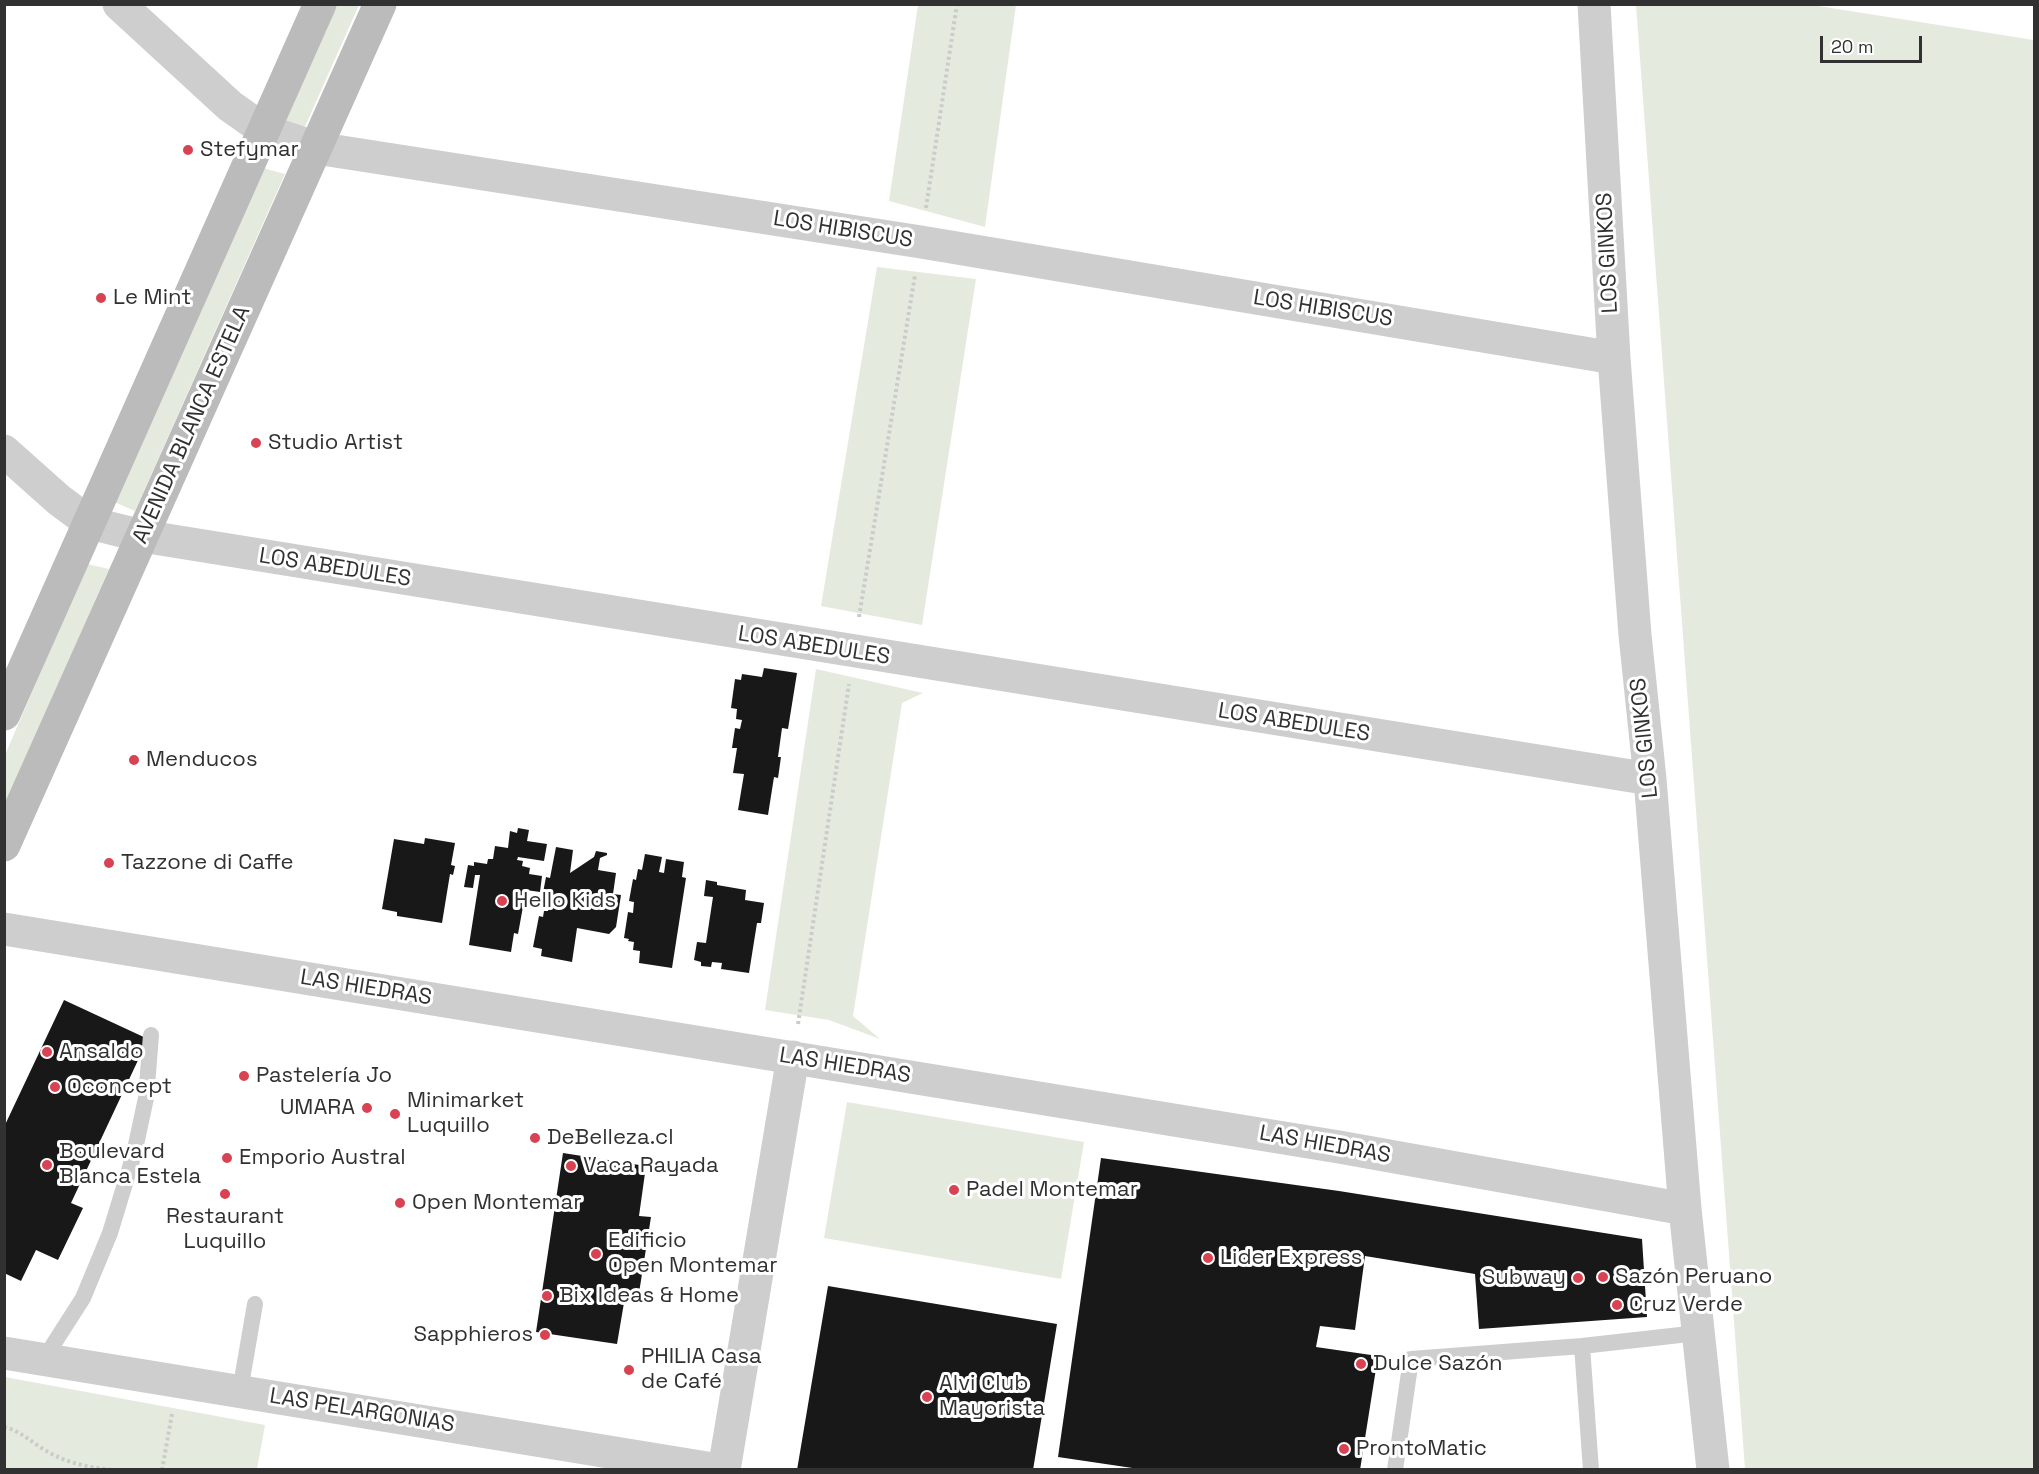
<!DOCTYPE html>
<html>
<head>
<meta charset="utf-8">
<style>
	body { margin:0 }
	#map { position:relative; width:2039px; height:1474px; overflow:hidden; background:#fff; font-family:"Space Grotesk",sans-serif }
	canvas { display:block }
	.frame { position:absolute; inset:0; border:6px solid #313131; pointer-events:none }
	.scale { position:absolute; left:1820px; top:36px; width:102px; height:27px; box-sizing:border-box; border:3px solid #313131; border-top:0; padding-left:8px; font-size:18px; line-height:21px; white-space:nowrap; color:#313131; -webkit-text-stroke:4px #fff; paint-order:stroke }
</style>
</head>
<body>
<div id="map">
<canvas width="2039" height="1474"></canvas>
<div class="frame"></div>
<div class="scale">20 m</div>
</div>
<script>
const context = document.querySelector('canvas').getContext('2d');
context.lineJoin = 'round';
function paint(path, color) {
  context.fillStyle = color;
  context.fill(path, 'evenodd');
}
function trace(path, color, width, dash) {
  context.strokeStyle = color;
  context.lineWidth = width;
  context.lineCap = dash ? 'butt' : 'round';
  context.setLineDash(dash || []);
  context.stroke(path);
}
function drawText(font, color, halo, rows, align = 'center') {
  context.font = font + ' "Space Grotesk",sans-serif';
  context.lineWidth = 6;
  context.setLineDash([]);
  context.textBaseline = 'middle';
  context.strokeStyle = halo;
  context.fillStyle = color;
  for (const [text, x, y, turn = 0] of rows) {
    context.save();
    context.translate(x, y);
    context.rotate((+turn || 0) * Math.PI / 180);
    context.textAlign = isNaN(turn) ? turn : align;
    if (halo) context.strokeText(text, 0, 0);
    context.fillText(text, 0, 0);
    context.restore();
  }
}
paint(new Path2D(`
	M335,5h24l-55,124 -20,-10z
	M918,5h98l-31,222 -96,-26z
	M1636,5h176l222,35v1429h-289z
	M263,168l22,6 -150,337 -21,-9z
	M877,267l99,12 -54,346 -101,-19z
	M87,564l22,5 -104,237v-51z
	M816,669l107,24 -21,10 -49,313 27,23 -51,-19 -64,-10z
	M847,1102l237,40 -23,137 -237,-41z
	M5,1377l260,48 -8,44h-252z`), '#e5eade');
paint(new Path2D(`
	M764,668l33,5 -9,56 -6,-1 -4,29h3l-3,21 -4,-1 -6,38 -30,-5 6,-36 -11,-1 4,-25h-5l3,-20 5,1 2,-9 -6,-1 1,-10 -6,-1 4,-29 6,1 1,-6 20,3z
	M518,828l11,2 -2,11 20,3 -3,17 -26,-4 -1,3 6,1 -1,5 8,2 -1,6 13,2 -2,16 -14,-2 -8,44 -4,-1 -3,19 -42,-7 11,-70h-5l-2,13 -9,-1 4,-22 6,1v-4l13,2 1,-5h5l2,-13 13,2 2,-17 7,2z
	M425,838l30,5 -4,22 4,1 -2,9 -3,-1 -8,49 -45,-7v-4l-15,-3 12,-70 30,5z
	M556,847l17,3 -3,23 24,-16 2,-6 11,2v2l-7,3 -2,12 18,3 -3,21 8,1 -5,32 -7,7 -32,-6 -5,34 -31,-6 1,-7 -9,-2 6,-31 4,1 1,-6h4l2,-11 -8,-2 4,-21 4,1z
	M645,854l17,3 -3,15 5,1 2,-14 18,3 -2,15 4,1 -14,90 -33,-5 1,-12 -7,-1 1,-8 -6,-1 1,-2 -5,-1 4,-26 5,1 1,-11 -5,-1 4,-22 3,1 2,-11 4,1z
	M706,880l11,2v3l29,5 -1,10 19,3 -3,20h-4l-8,50 -28,-4 1,-6 -10,-1 -1,5 -10,-1v-4l-7,-2 3,-18 9,1 7,-46 -9,-1z
	M64,1000l84,39 -77,164 12,5 -25,52 -22,-10 -15,31 -17,-8v-146z
	M563,1153l83,13 -7,50 12,1 -12,76 -13,-2 -9,53 -81,-12z
	M1101,1158l238,33 303,48 5,78 -168,12 -4,-55 -110,-18 -10,74 -35,-4 -4,21 62,9 -18,114h-214l-88,-13z
	M828,1286l229,38 -24,146h-236z`), '#181818');
trace(new Path2D(`
	M926,208l31,-204
	M859,617l56,-342
	M798,1024l51,-340
	M4,1427c18,4 30,18 46,26 20,11 42,15 64,17
	M162,1470l10,-56`), '#cbcbcb', 4, [3, 3]);
trace(new Path2D(`
	M1582,1346l116,-13
	M44,1359l39,-61 27,-65 24,-79 12,-56 5,-63
	M240,1391l15,-87
	M1395,1470l16,-111 171,-13 9,124`), '#cecece', 16);
trace(new Path2D(`
	M119,4l111,102 34,24 52,18 605,94 693,116
	M1594,4l20,354 21,277 15,144 35,430 28,261
	M4,451l55,49 31,23 52,13 1508,243
	M4,929l1335,218 346,62
	M4,1353l715,117
	M724,1470l69,-413`), '#cecece', 33);
trace(new Path2D(`
	M4,714l316,-710
	M4,845l376,-841`), '#bbb', 33);
for (const [x, y, r, color] of [
	[188,150,6,"#d94252"],
	[101,298,6,"#d94252"],
	[256,443,6,"#d94252"],
	[134,760,6,"#d94252"],
	[109,863,6,"#d94252"],
	[502,901,6,"#d94252"],
	[47,1052,6,"#d94252"],
	[244,1076,6,"#d94252"],
	[55,1087,6,"#d94252"],
	[367,1108,6,"#d94252"],
	[395,1114,6,"#d94252"],
	[535,1138,6,"#d94252"],
	[227,1158,6,"#d94252"],
	[47,1165,6,"#d94252"],
	[571,1166,6,"#d94252"],
	[954,1190,6,"#d94252"],
	[225,1194,6,"#d94252"],
	[400,1203,6,"#d94252"],
	[596,1254,6,"#d94252"],
	[1208,1258,6,"#d94252"],
	[1603,1277,6,"#d94252"],
	[1578,1278,6,"#d94252"],
	[547,1296,6,"#d94252"],
	[1617,1305,6,"#d94252"],
	[545,1335,6,"#d94252"],
	[1361,1364,6,"#d94252"],
	[629,1370,6,"#d94252"],
	[927,1397,6,"#d94252"],
	[1344,1449,6,"#d94252"]
]) {
  const dot = new Path2D();
  dot.arc(x, y, r, 0, 2 * Math.PI);
  context.fillStyle = color;
  context.fill(dot);
  trace(dot, '#fff', 2);
}
drawText('22px', '#313131', '#fff', [
	["Stefymar",200,150],
	["Le Mint",113,298],
	["Studio Artist",268,443],
	["Menducos",146,760],
	["Tazzone di Caffe",121,863],
	["Hello Kids",514,901],
	["Ansaldo",59,1052],
	["Pastelería Jo",256,1076],
	["Oconcept",67,1087],
	["Minimarket",407,1101],
	["Luquillo",407,1126],
	["UMARA",355,1108,"right"],
	["DeBelleza.cl",547,1138],
	["Boulevard",59,1152],
	["Blanca Estela",59,1177],
	["Emporio Austral",239,1158],
	["Vaca Rayada",583,1166],
	["Padel Montemar",966,1190],
	["Open Montemar",412,1203],
	["Restaurant",225,1217,"center"],
	["Luquillo",225,1242,"center"],
	["Edificio",608,1241],
	["Open Montemar",608,1266],
	["Lider Express",1220,1258],
	["Sazón Peruano",1615,1277],
	["Subway",1566,1278,"right"],
	["Bix Ideas & Home",559,1296],
	["Cruz Verde",1629,1305],
	["Sapphieros",533,1335,"right"],
	["PHILIA Casa",641,1357],
	["de Café",641,1382],
	["Dulce Sazón",1373,1364],
	["Alvi Club",939,1384],
	["Mayorista",939,1409],
	["ProntoMatic",1356,1449]
], 'left');
drawText('22px', '#313131', '#fff', [
	["LOS HIBISCUS",843,230,9],
	["LOS GINKOS",1608,253,-93],
	["LOS HIBISCUS",1323,309,9],
	["AVENIDA BLANCA ESTELA",192,425,-66],
	["LOS ABEDULES",335,568,9],
	["LOS ABEDULES",814,646,9],
	["LOS ABEDULES",1294,723,9],
	["LOS GINKOS",1645,738,-96],
	["LAS HIEDRAS",366,988,9],
	["LAS HIEDRAS",845,1066,9],
	["LAS HIEDRAS",1325,1145,10],
	["LAS PELARGONIAS",362,1411,9]
]);
</script>
</body>
</html>
